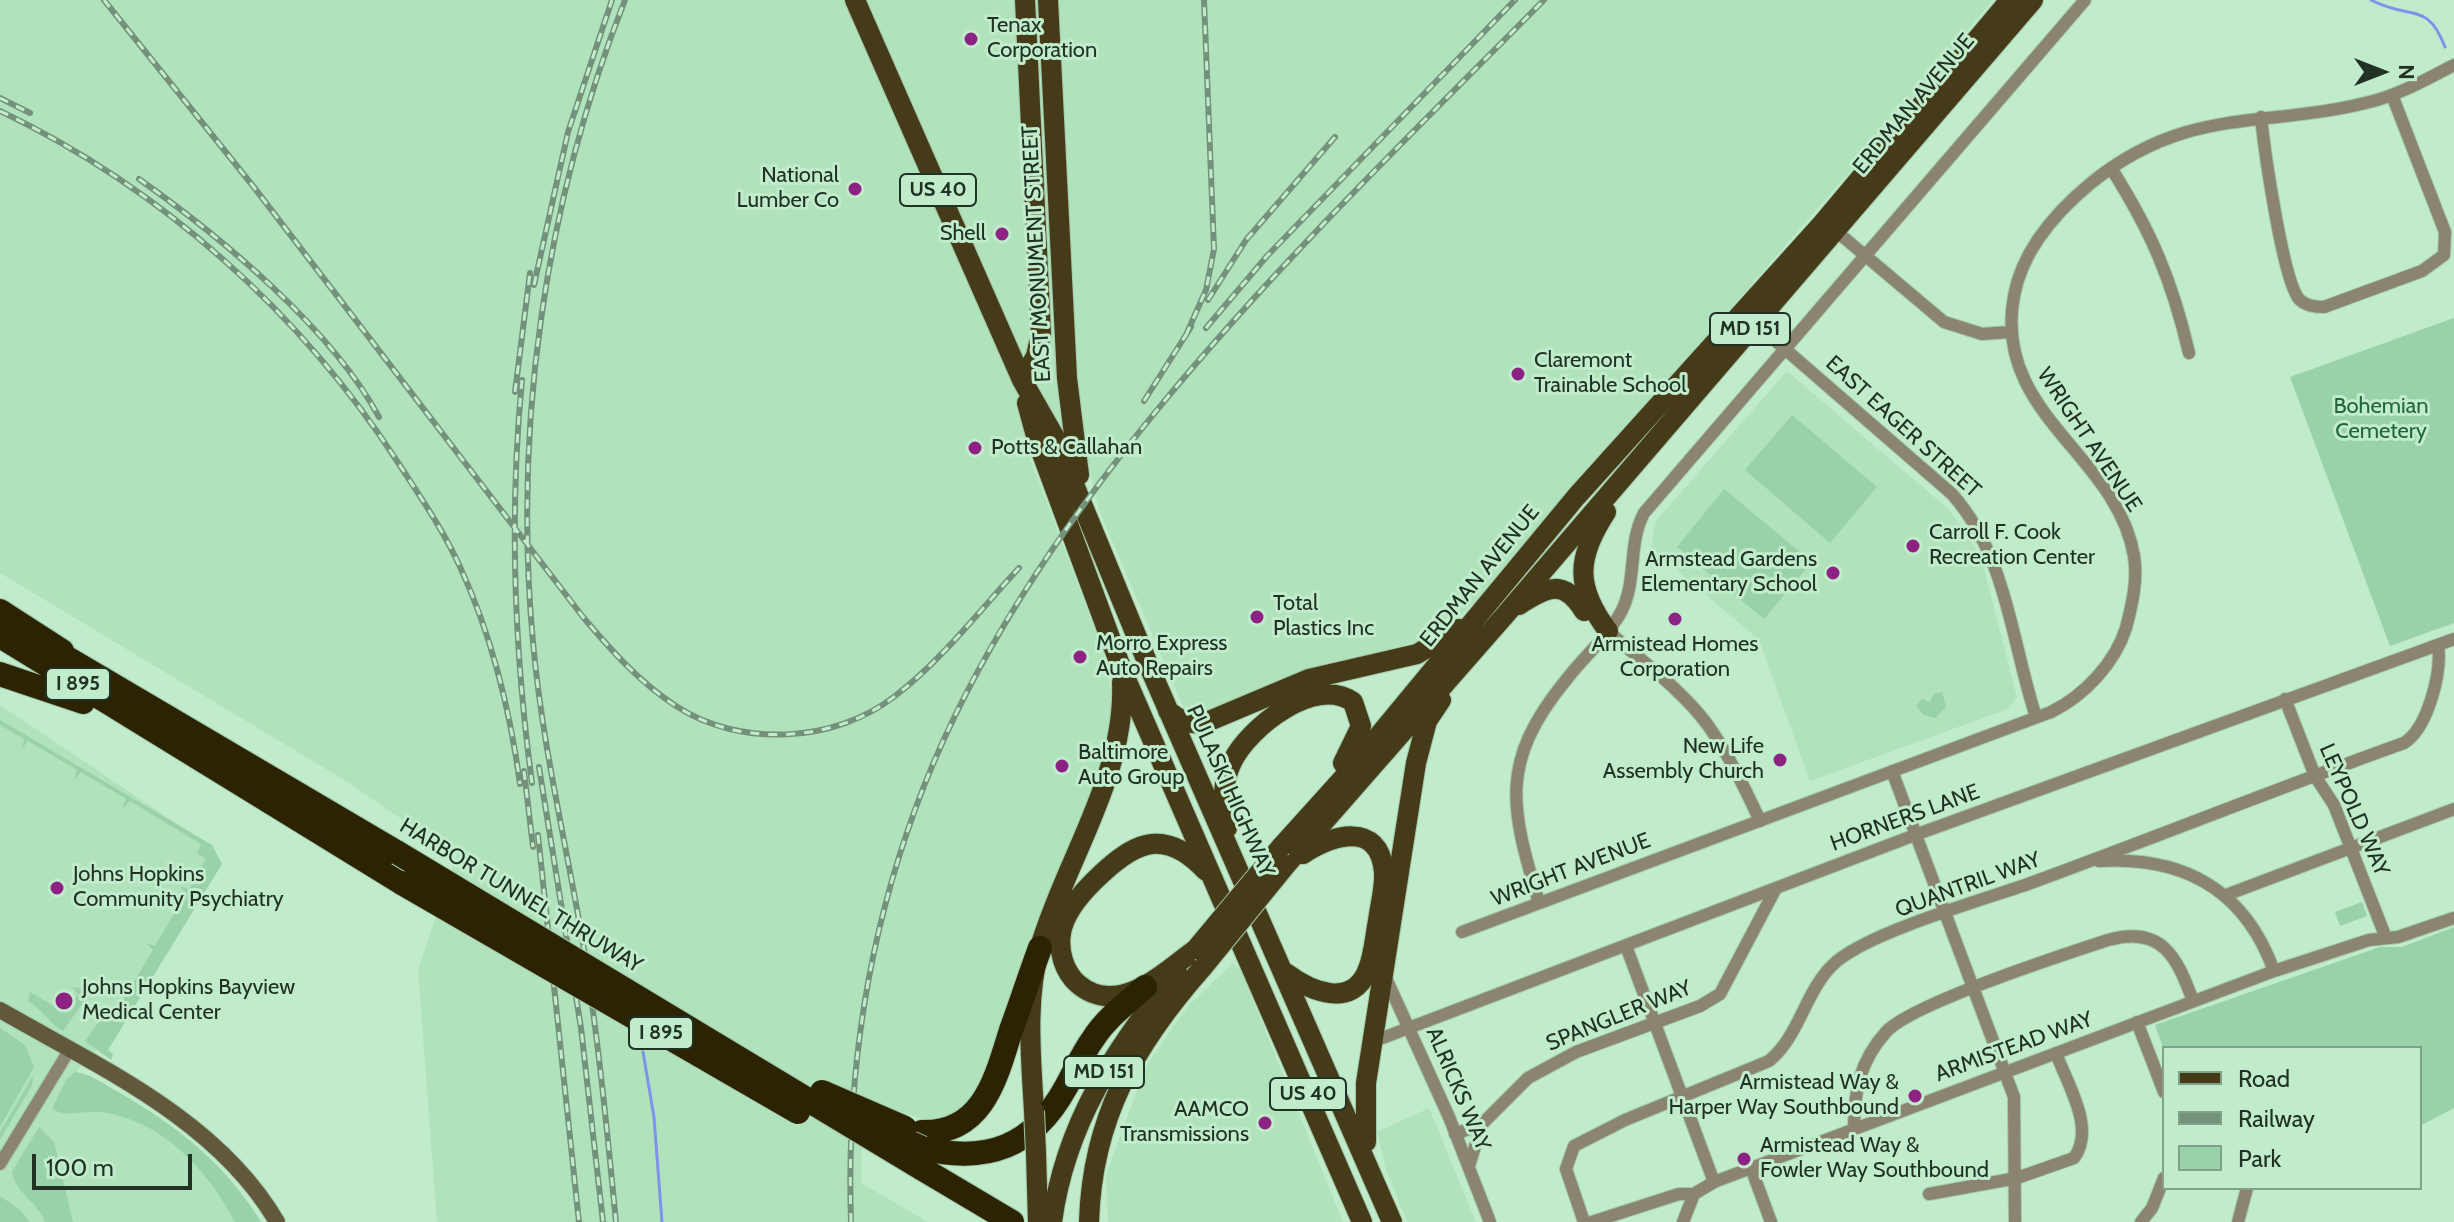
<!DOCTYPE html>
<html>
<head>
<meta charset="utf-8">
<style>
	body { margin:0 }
	#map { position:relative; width:2454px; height:1222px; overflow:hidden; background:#c1eccb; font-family:Cabin,sans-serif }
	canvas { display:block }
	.legend { position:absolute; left:2162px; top:1046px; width:260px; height:144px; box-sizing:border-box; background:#c1eccb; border:2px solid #81a289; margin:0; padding:10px 14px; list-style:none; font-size:24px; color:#213225 }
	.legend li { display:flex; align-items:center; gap:16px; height:40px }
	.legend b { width:40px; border:2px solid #81a289 }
	.north { position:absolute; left:2342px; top:32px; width:80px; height:80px; -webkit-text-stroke:6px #c1eccb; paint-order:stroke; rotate:90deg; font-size:22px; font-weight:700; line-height:32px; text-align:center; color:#213225 }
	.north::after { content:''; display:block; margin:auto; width:28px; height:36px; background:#213225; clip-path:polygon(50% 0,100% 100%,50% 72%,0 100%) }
	.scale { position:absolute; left:32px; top:1154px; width:160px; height:36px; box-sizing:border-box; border:4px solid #213225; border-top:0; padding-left:10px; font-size:24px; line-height:28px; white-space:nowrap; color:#213225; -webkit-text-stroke:6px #c1eccb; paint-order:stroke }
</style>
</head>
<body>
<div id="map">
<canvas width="2454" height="1222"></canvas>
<ul class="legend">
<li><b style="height:10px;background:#463b18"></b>Road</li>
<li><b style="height:10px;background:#74927b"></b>Railway</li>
<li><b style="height:22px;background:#99d1a8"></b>Park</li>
</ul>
<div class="north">N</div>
<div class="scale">100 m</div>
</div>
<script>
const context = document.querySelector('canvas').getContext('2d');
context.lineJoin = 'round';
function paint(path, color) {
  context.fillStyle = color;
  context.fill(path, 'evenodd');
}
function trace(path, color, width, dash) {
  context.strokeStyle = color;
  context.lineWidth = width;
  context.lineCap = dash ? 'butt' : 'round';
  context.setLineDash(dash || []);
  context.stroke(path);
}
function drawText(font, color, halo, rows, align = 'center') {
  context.font = font + ' Cabin,sans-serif';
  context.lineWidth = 6;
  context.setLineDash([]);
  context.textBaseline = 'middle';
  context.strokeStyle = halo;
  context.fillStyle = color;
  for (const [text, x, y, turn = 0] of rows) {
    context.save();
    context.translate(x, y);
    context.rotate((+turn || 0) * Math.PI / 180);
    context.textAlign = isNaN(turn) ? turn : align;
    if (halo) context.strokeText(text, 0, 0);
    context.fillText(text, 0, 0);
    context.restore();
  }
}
paint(new Path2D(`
	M0,0h1993l-127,153 -387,445 -30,29 -21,12 -122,31 -101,41h-20l-86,-201 -16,-68 -53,16 73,193 11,52 -15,71 -74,178 -43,128 -19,28 -25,16 -75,-25 -2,84 67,39h-491l-19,-252 40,-120 -33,-15 -81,-55 -344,-207z
	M1787,371l159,136 19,23 17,31 35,136 -9,12 -198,72 -51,-141 -108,-92 5,-27z
	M0,705l213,143 -112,198 -20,18 -13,24 77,33 57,44 45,57h-247z
	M1233,963l8,8 102,251h-235l-2,-47 40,-109 41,-59z
	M1429,1108l47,114h-69l-21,-52 -9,-38z`), '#b0e2bc');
paint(new Path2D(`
	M2454,318v305l-64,23 -100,-269z
	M1792,415l85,72 -47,56 -85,-73z
	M1724,489l88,73 -48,57 -87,-72z
	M1942,692l4,15 -11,11 -11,-3 -8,-9 6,-7 8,3 4,-8z
	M0,720l212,125 10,19 -114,186 5,4 -2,6 -26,-19 23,-32 7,4 38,-63 -7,-7 9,3 31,-53 -6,-7 9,3 17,-30 -9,-6 4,-9 -71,-43 -8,8 4,-10 -45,-27 -7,8 3,-10 -49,-29 -6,8 2,-10 -24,-14z
	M2362,902l5,14 -27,10 -5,-14z
	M2454,927v181l-34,18v-78l-256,2 -9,-25 225,-78h22z
	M72,987l9,1 4,12 -22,31c-12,-6 -21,-22 -35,-30l2,-9 36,21 12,-19z
	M0,1028l25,17 9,22 -34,60z
	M75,1072c15,1 32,14 45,21 58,34 106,71 141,129h-26c-27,-52 -73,-102 -134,-110 -17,-2 -34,6 -49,-3l14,-29z
	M33,1076l-1,9 -32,55v-8z
	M39,1127l15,15 19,80h-28c-7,-20 -30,-29 -33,-50z
	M0,1196l20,14 10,12h-30z`), '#99d1a8');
trace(new Path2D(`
	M2371,0c40,21 56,0 74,47
	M643,1052l11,65 8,105`), '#7e93ec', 3);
const minor = new Path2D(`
	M2261,117c3,29 22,167 39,183 6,6 16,7 24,7l98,-36 22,-16 1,-23 -53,-137
	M2111,168c40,63 61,112 78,185
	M1836,231l108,91 38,12 28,-2
	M1755,323l197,171c55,62 59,146 84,223
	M1608,631c33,30 72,57 99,93 21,29 38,64 53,97
	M2285,699l30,77 19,29 52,133
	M1892,771l122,326 1,125
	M2099,861c85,-5 146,29 175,110
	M2226,895l228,-86
	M1539,903c-28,-95 -41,-140 27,-223 17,-22 40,-42 54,-66 18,-32 7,-69 24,-101l441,-513
	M1462,932l589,-220c33,-16 64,-49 75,-84 6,-23 12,-48 8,-72 -17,-102 -142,-142 -120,-260 8,-45 42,-84 77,-113 99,-80 177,-53 286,-83 27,-8 52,-22 77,-35
	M1626,946l88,236
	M1385,976l64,141 41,105
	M2137,1022l27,70
	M1372,1042l543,-207 539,-196
	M1854,1129c0,-39 6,-68 32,-97 25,-28 179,-78 222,-92 54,-15 69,17 85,61
	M1455,1134l27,-10
	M0,1164l70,-115
	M1469,1166l13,-42 46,-46 48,-26 124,-46 20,-12 56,-106
	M1751,1168l20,54
	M1929,1194l88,-16 57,-20c22,-30 -7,-74 -18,-105
	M1584,1222l-18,-53 8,-23 51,-26 144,-59c32,-26 36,-73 68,-100 37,-30 142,-60 191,-77 126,-46 250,-96 376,-141 24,-15 38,-71 34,-98
	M1592,1222l87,-28h15l20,-12 560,-211 95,-31 29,-3 56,-19
	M1683,1222l11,-28
	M2141,1222l11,-14 12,-30
	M2238,1222l9,-34`);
const secondary = new Path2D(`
	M0,1010c99,57 218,110 277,212`);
const primary = new Path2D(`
	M855,0l167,380 32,56 94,228 244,558
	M1048,0l19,378 12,97
	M1022,380l14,-24 5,-22 -16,-334
	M1027,403l10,37 85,230 240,552
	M1606,512c-30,46 -31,75 2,119
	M1519,605c29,-19 45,-26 65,6
	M1168,711l16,11 18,2 107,-45 108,-25 42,-25
	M1227,828c-5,-21 -5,-46 5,-66 16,-34 83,-87 121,-60l8,24 -18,37
	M1281,847l65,-72 230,-278 246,-273 188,-224
	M1286,865l220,-251 527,-614
	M1196,949c-33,24 -78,69 -118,35 -14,-12 -20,-33 -17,-51 3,-19 19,-38 32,-51 39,-39 70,-57 113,-11
	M1286,973c24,18 67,37 82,-4 6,-15 7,-33 10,-48 2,-16 7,-33 6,-49 -5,-53 -53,-36 -81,-18
	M1034,1111c-3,-54 -9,-112 6,-164 26,-88 86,-171 82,-265
	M1366,1142v-59l50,-320 11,-42 14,-21
	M1036,1153l2,69
	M1052,1222c13,-98 64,-175 125,-250
	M1089,1222c3,-104 46,-178 114,-255`);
const motorway = new Path2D(`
	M0,611l62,40
	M0,636l402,247
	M45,645l353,208
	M0,674l83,28
	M922,1132c61,2 74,-54 89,-102 10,-27 19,-55 29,-82
	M922,1148c65,16 111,-1 144,-61 9,-16 16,-33 27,-48 13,-21 34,-36 52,-52
	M921,1168l91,54`);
trace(minor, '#a1c7aa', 14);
trace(secondary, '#a1c7aa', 18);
trace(primary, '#a1c7aa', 22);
trace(motorway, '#a1c7aa', 26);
trace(minor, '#8a8471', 12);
trace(secondary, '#62593d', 16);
trace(primary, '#463b18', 20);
trace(motorway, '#2c2301', 24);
const rail = new Path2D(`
	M104,0l149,186 330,431c28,33 56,65 93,89 64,42 159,37 219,-10 47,-36 84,-85 124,-128
	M0,98l30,15
	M0,111c163,78 301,202 399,353 22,34 45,67 62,105 31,68 49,141 59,215
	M139,179c82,58 192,149 240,238
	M534,285l34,-153 44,-132
	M1208,300l38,-60 89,-103
	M1206,328l61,-72 248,-256
	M1186,335l20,-45 8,-41 -10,-249
	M522,380c-13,135 -8,269 10,403
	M515,392l15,-119
	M1144,401l47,-74
	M539,767l42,261 22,194
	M524,771l9,76
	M538,835l41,387
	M616,1222c-9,-93 -18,-186 -33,-279 -17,-100 -41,-199 -50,-301 -20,-217 12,-439 92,-642
	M851,1222c-5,-150 18,-296 73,-436 119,-301 396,-559 620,-786`);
trace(rail, '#74927b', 6);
trace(rail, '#c1eccb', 3, [9]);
const primaryBridge = new Path2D(`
	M1196,949l85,-102
	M1203,967l83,-102
	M1034,1111l2,42`);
const motorwayBridge = new Path2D(`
	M398,853l523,315
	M402,883l396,229
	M822,1092l83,36
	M884,1131l38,17`);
trace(primaryBridge, '#a1c7aa', 22, []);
trace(motorwayBridge, '#a1c7aa', 26, []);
trace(primaryBridge, '#463b18', 20);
trace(motorwayBridge, '#2c2301', 24);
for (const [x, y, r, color] of [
	[971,39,8,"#8e2184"],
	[855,189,8,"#8e2184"],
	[1002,234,8,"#8e2184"],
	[1518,374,8,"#8e2184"],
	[975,448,8,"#8e2184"],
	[1913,546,8,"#8e2184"],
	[1833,573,8,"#8e2184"],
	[1257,617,8,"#8e2184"],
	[1675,619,8,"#8e2184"],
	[1080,657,8,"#8e2184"],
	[1780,760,8,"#8e2184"],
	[1062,766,8,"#8e2184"],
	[57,888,8,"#8e2184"],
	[64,1001,10,"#8e2184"],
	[1915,1096,8,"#8e2184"],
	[1265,1123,8,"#8e2184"],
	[1744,1159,8,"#8e2184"]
]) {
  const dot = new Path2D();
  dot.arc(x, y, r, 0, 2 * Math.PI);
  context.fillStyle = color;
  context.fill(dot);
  trace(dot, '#c1eccb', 3);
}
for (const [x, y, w] of [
	[938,190,76],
	[1750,329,80],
	[78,684,64],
	[661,1033,64],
	[1104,1072,80],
	[1308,1094,76]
]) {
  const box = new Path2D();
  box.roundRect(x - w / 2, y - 16, w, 32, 6);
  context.fillStyle = '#c1eccb';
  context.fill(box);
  trace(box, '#213225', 2);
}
drawText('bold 20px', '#213225', null, [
	["US 40",938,190],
	["MD 151",1750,329],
	["I 895",78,684],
	["I 895",661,1033],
	["MD 151",1104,1072],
	["US 40",1308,1094]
]);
drawText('22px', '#213225', '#c1eccb', [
	["Tenax",987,26],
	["Corporation",987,51],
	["National",839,176,"right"],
	["Lumber Co",839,201,"right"],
	["Shell",986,234,"right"],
	["Claremont",1534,361],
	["Trainable School",1534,386],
	["Potts & Callahan",991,448],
	["Carroll F. Cook",1929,533],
	["Recreation Center",1929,558],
	["Armstead Gardens",1817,560,"right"],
	["Elementary School",1817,585,"right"],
	["Total",1273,604],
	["Plastics Inc",1273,629],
	["Morro Express",1096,644],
	["Auto Repairs",1096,669],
	["Armistead Homes",1675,645,"center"],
	["Corporation",1675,670,"center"],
	["New Life",1764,747,"right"],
	["Assembly Church",1764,772,"right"],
	["Baltimore",1078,753],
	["Auto Group",1078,778],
	["Johns Hopkins",73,875],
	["Community Psychiatry",73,900],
	["Johns Hopkins Bayview",82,988],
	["Medical Center",82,1013],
	["Armistead Way &",1899,1083,"right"],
	["Harper Way Southbound",1899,1108,"right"],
	["AAMCO",1249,1110,"right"],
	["Transmissions",1249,1135,"right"],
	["Armistead Way &",1760,1146],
	["Fowler Way Southbound",1760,1171]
], 'left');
drawText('22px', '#213225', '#c1eccb', [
	["ERDMAN AVENUE",1914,104,-50],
	["EAST MONUMENT STREET",1037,254,-93],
	["EAST EAGER STREET",1903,427,42],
	["WRIGHT AVENUE",2089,440,56],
	["ERDMAN AVENUE",1480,576,-51],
	["PULASKI HIGHWAY",1230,791,66],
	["LEYPOLD WAY",2354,810,66],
	["HORNERS LANE",1905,818,-20],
	["WRIGHT AVENUE",1571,870,-21],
	["QUANTRIL WAY",1968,885,-20],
	["HARBOR TUNNEL THRUWAY",521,896,31],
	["SPANGLER WAY",1619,1016,-22],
	["ARMISTEAD WAY",2014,1047,-20],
	["ALRICKS WAY",1458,1089,67]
]);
drawText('22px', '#22663b', '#c1eccb', [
	["Bohemian",2381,407],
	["Cemetery",2381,432]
]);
</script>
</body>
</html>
